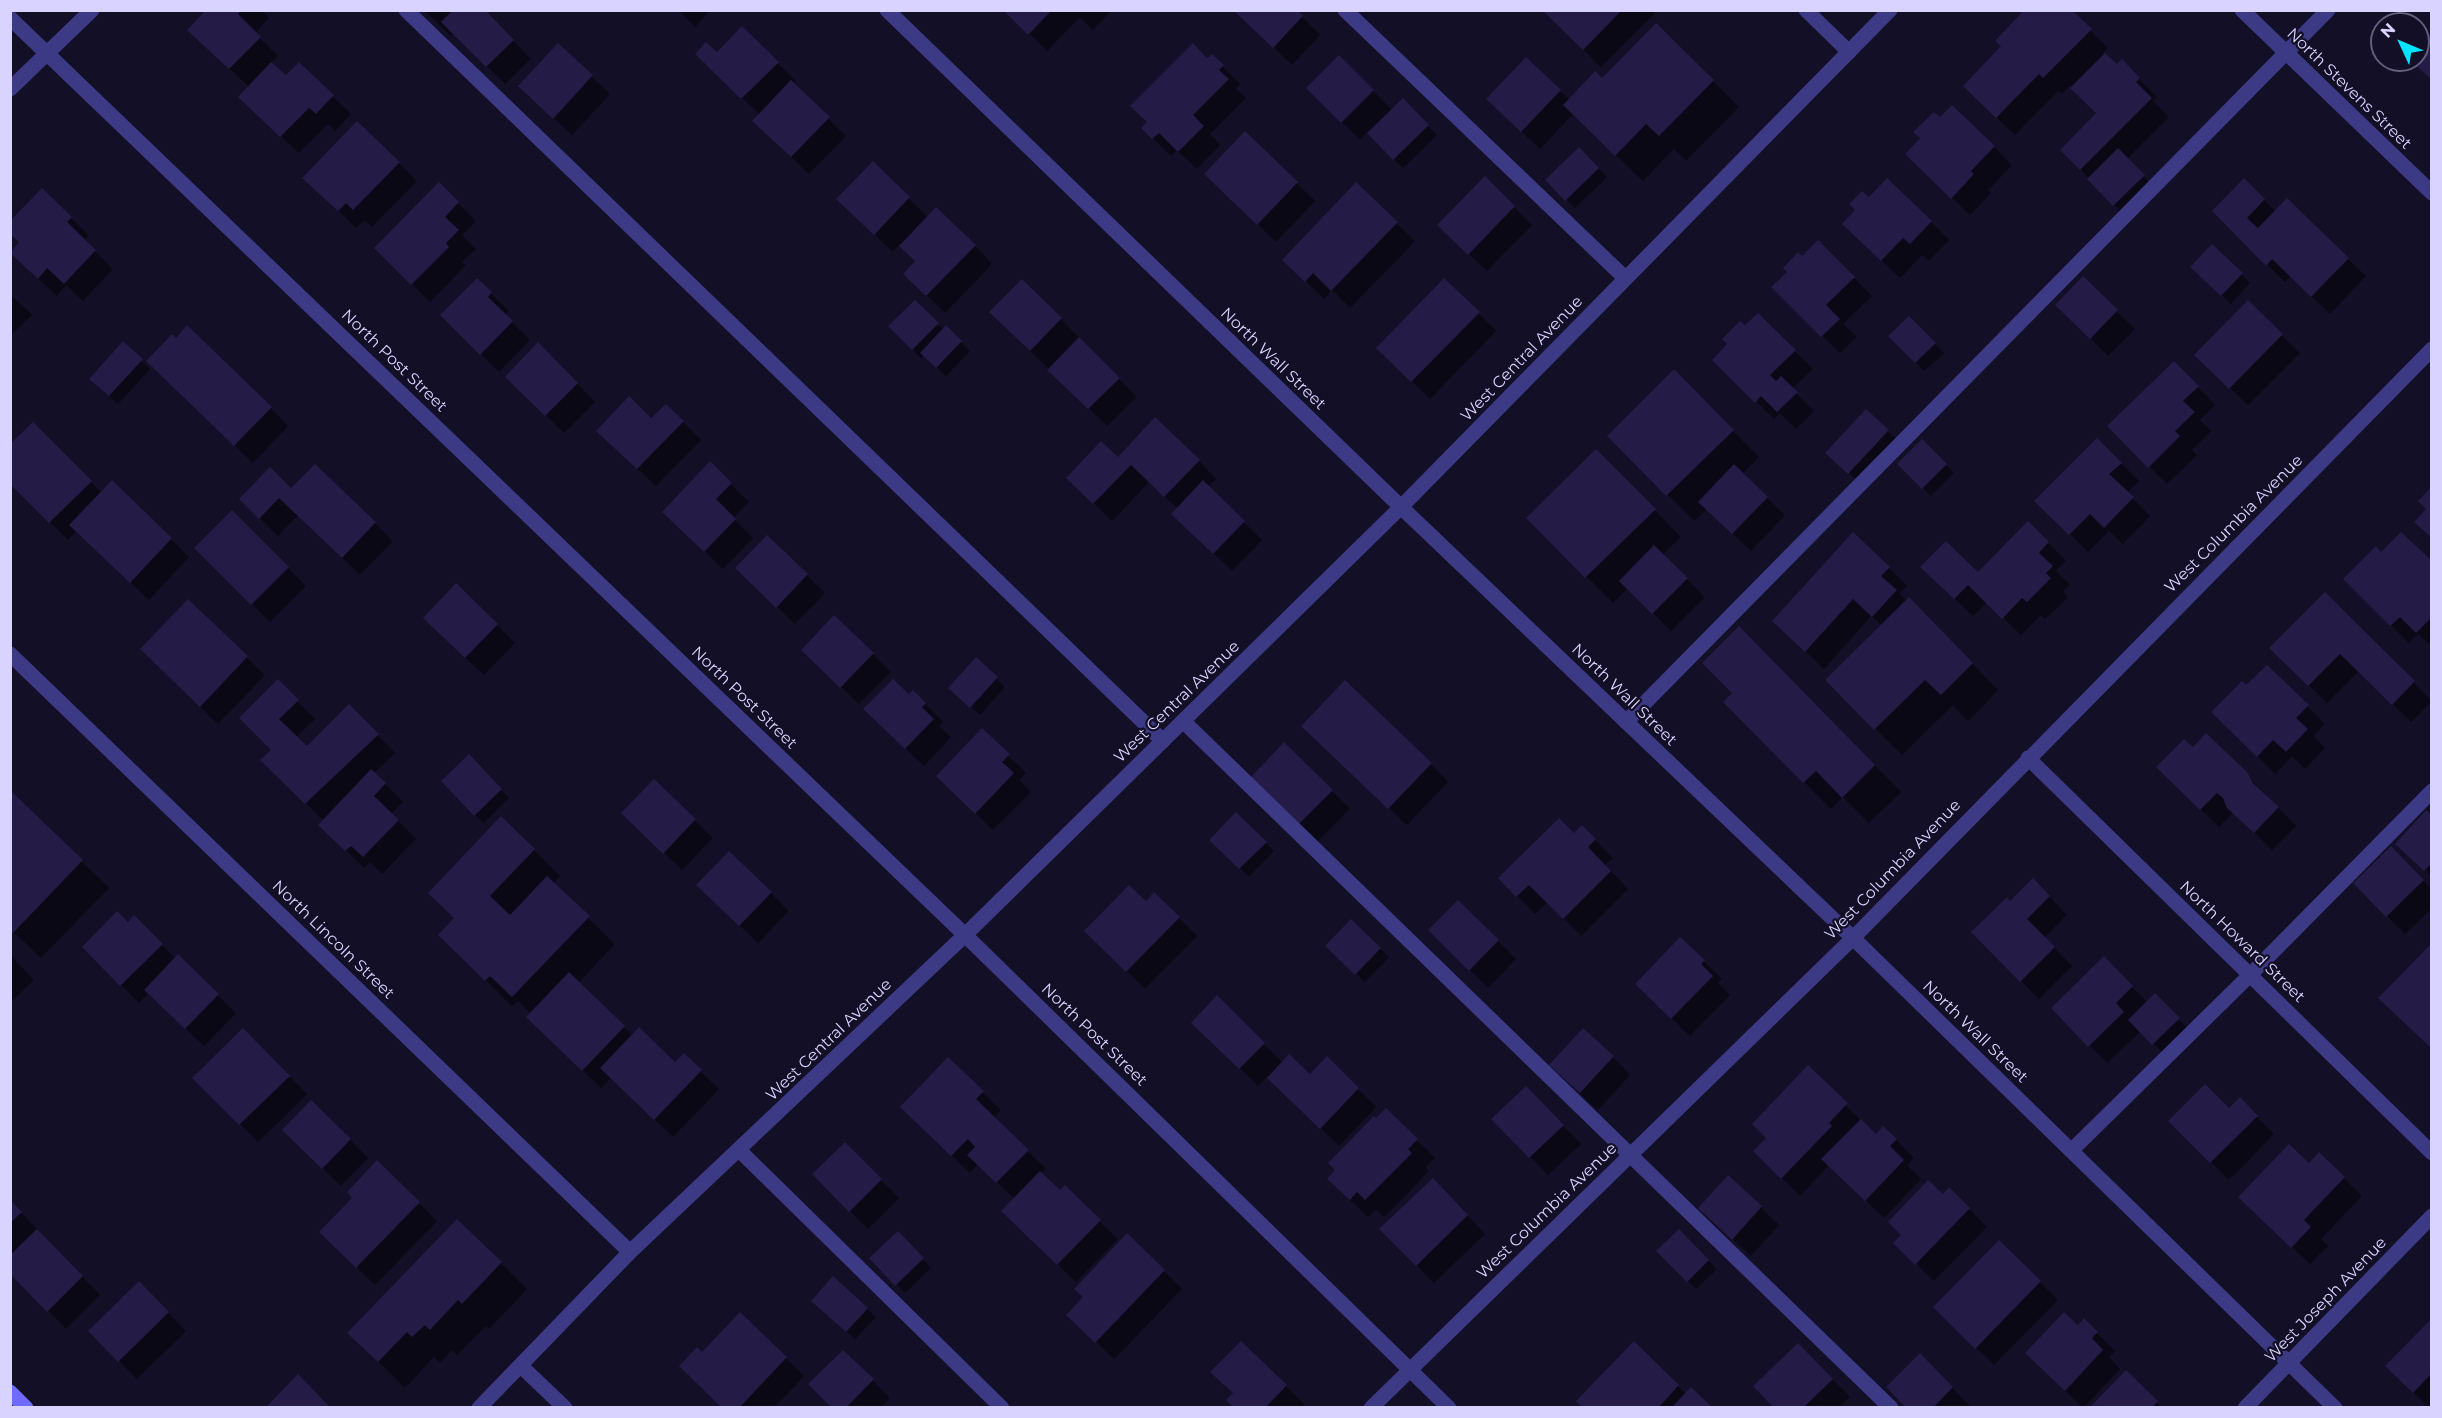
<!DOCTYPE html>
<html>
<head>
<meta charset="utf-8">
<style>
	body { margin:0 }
	#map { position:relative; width:2442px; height:1418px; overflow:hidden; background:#130f26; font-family:Montserrat,sans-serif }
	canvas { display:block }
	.frame { position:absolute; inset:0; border:12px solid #d9d4ff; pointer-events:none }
	.north { position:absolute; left:2370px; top:12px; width:60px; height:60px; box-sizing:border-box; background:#130f26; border:2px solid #625e7d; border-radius:50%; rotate:314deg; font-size:16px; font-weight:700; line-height:24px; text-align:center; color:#d9d4ff }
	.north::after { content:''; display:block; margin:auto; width:21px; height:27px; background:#00e5ff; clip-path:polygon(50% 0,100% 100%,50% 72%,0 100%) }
</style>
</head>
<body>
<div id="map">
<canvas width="2442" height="1418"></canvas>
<div class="frame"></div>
<div class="north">N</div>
</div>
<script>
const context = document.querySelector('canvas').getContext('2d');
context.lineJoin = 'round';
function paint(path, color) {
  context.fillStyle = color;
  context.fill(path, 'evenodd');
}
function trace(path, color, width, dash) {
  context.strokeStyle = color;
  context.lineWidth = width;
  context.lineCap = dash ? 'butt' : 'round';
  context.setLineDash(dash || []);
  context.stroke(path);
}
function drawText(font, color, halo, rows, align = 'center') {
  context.font = font + ' Montserrat,sans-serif';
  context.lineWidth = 4.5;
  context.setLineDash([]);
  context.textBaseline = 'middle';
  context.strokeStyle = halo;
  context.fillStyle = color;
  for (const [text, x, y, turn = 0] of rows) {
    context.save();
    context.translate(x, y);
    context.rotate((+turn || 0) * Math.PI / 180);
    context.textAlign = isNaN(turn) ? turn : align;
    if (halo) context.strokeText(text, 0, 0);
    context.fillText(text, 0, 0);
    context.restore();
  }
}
paint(new Path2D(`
	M208,10h53l8,8 -14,15 23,23 -7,7 15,14 13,-13 52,50 -16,17 -7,-7 -29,29 -41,-38 -9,-28 -42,-40z
	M424,10h59l48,49 -26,25 -51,-51 -3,3z
	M678,10h32l-15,17z
	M1005,10h104l1,2 -17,18 -13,-13 -33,34z
	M1234,10h61l25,25 -28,30z
	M1652,10l3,3 -54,54 -57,-56z
	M1656,25l83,82 -53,54 -12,-12 -31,32 -70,-67 -33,35 -34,-32 54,-26 10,9 32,-20z
	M742,28l54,53 -3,3 53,52 -37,38 -37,-35 -12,-24 -45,-44 2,-17z
	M2090,30l18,18 -5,5 14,13 5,-5 35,36 -4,4 16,16 -42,42 25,26 -29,29 -61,-64 36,-36 -28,-28 -8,8 -4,-3 -43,44 -32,-31z
	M558,45l52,49 -38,41 -34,-31z
	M1212,56l28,28 -4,5 10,9 -36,36 10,11 -23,24 -20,-19 -6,6 -28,-28z
	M1339,57l53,53 11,-10 34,35 -34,33 -36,-36 -7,8 -52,-52z
	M1245,133l70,68 -39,41 -52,-51z
	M1994,147l18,18 -24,25 3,3 -21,22 -63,-61z
	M1579,149l28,28 -32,31 -27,-28z
	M399,163l18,18 -45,46 -7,-7 -9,8 -52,-51z
	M873,164l55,53 47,29 17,18 -47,49 -40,-39 12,-13 -17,-17 -7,8 -37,-35z
	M1485,179l47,46 -45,46 -48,-46z
	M2244,180l32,32 72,47 18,17 -36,38 -39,-38 -6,6 -71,-71z
	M439,184l37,37 -14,14 14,14 -14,13 4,3 -36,37 -54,-54z
	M1356,184l59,57 -65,67 -18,-18 -8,9 -40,-39z
	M42,190l47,46 -5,5 29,28 -30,32 -17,-16 -9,11 -28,-26 -8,-28z
	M1931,222l18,18 -20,21 -7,-6 -22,23 -38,-36z
	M1818,242l54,54 -29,28 14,13 -17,16 -67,-66z
	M2212,246l38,37 -19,21 -39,-37z
	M2083,278l52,51 -27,27 -51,-51z
	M477,280l32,31 -4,4 25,25 -31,32 -57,-57z
	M10,294l22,21 -22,21z
	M915,302l29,28 2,-3 24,24 -24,25 -22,-21 -3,3 -31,-32z
	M2248,303l52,50 -52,52 -52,-50z
	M1478,313l18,18 -66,68 -52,-51z
	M1758,315l55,54 -21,20 22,22 -18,18 -16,-16 -6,6 -60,-59z
	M1909,318l35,35 -20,18 -34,-35z
	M1061,319l76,78 -30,29 -98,-96z
	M123,343l27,26 -32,35 -19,-17z
	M538,344l57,58 -31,31 -57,-57z
	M2174,363l41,42 -15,15 11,11 -19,19 5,5 -30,29 -58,-58z
	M1674,372l85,85 -17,17 43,41 -34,36 -44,-42 -13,12 -85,-85z
	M166,379l105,29 17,18 -35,37z
	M666,406l35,34 -45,46 -40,-37z
	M1866,411l30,28 -38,42 -22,-19z
	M33,424l69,69 10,-11 77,75 -40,43 -72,-69 -9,9 -58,-58z
	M2097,440l42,41 -12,12 23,23 -27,28 -14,-13 -21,21 -51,-51z
	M1922,441l32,32 -23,23 -32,-32z
	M1596,451l85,86 -19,18 43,42 -34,34 -43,-43 -15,15 -85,-85z
	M1118,459l81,2 17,18 -8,8 54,53 -30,31 -41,-40 -13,-22 -29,-27 -37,39 -44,-43z
	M710,464l39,38 -16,16 20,20 -30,31 -41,-40z
	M315,466l78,75 -33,34 -62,-60 -20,21 -37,-37 50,-9z
	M232,512l74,74 -36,36 -74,-74z
	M2028,523l38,38 -10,10 14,14 -7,7 5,5 -23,22 -4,-4 -20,20 -34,-33 -14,14 -51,-49 56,7z
	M767,537l58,56 -30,31 -40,-38z
	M2432,563v83l-14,-12 -9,9 -64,-64z
	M1889,568l18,18 -8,8 36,31 63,65 -30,31 -15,-16 -51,50 -75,-75 55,-55 -11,-9 -47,53 -32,-30z
	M2325,594l107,107 -21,21 -52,-51 -32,32 -56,-55z
	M188,601l77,74 -47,49 -58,-57z
	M497,625l18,18 -31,32 -42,-39z
	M1739,628l162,164 -32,31 -26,-26 -12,12 -106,-107 9,-9z
	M803,650l70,4 18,18 -32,32z
	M977,659l28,28 -25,28 -21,-18z
	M2267,667l58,57 -12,12 12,12 -20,21 -13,-13 -17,18 -61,-62 32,-25z
	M278,681l37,38 -19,18 11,11 42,-42 46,47 -21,20 29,29 -12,12 25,25 -34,35 -12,-12 -6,6 -44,-43 4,-4 -44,-43 -7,-28z
	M913,692l30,30 -4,4 12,11 -27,29 -41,-39z
	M982,730l44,43 -7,7 12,12 -38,38 -37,-36z
	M1321,743l110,21 17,18 -41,43z
	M1284,745l66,64 -33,33 -65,-64z
	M2193,749l53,25 50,52 -24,24 -38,-38 -15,15 -43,-42z
	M469,756l40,42 -26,25 -40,-41z
	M654,781l59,57 -31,32 -41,-39z
	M10,792l99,96 -68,70 -31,-29z
	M1236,814l38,37 -25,26 -38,-37z
	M2432,817v59l-26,-24z
	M1582,827l31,31 -8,7 23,24 -47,47 -33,-34 -13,12 -35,-36 74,-43z
	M2391,848l41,41v19l-27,26 -50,-51z
	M534,850l26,26 -7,8 62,60 -37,39 55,53 42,28 9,-9 35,34 -46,48 -62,-60 -10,11 -55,-53 -15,-21 -13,-13 -6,5 -72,-71z
	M2033,880l34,35 -23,23 28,28 -33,33 -66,-67 37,-29z
	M771,893l18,18 -31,32 -42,-40z
	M1154,894l43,42 -52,53 -41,-40z
	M1458,902l58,57 -28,29 -58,-58z
	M134,917l42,42 2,-2 58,56 -32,33 -55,-53 -10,10 -55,-56 44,-23z
	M1351,921l38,36 -24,25 -38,-36z
	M1680,939l42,40 -4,4 12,12 -40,41 -53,-52z
	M10,955l24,25 -24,23z
	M2104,959l44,44 7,-8 32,33 -25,24 -21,-21 -34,32 -54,-55z
	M1217,998l66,65 27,13 17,-17 49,48 -37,39 -71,-70 -10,10 -47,-46z
	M243,1030l64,64 -49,48 -64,-64z
	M1613,1057l17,18 -32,35 -29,-27z
	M948,1059l53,51 -8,8 53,51 -5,5 19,18 5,-4 53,51 -42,43 -55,-53 -6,-30 -37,-35 -8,9 -50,-48z
	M1808,1067l68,69 8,-8 30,30 -7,7 14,14 -37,39 -55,-53 -29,31 -45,-45 13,-13z
	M1526,1088l55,56 -33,31 -55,-56z
	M2240,1100l34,34 -45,46 -59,-59 59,-11z
	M1386,1110l49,48 -10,9 4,4 -45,46 -8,-8 -8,8 -21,-20 29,-77z
	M350,1140l18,18 -27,28 -39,-38z
	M845,1144l54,54 -31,31 -54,-55z
	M2319,1154l43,42 -41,43 7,7 -18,18 -52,-50z
	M1728,1177l51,48 -28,31 -33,-30z
	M1949,1189l38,38 -53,54 -39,-38z
	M1451,1198l34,36 -51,49 -53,-54z
	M10,1201l90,94 -34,34 -56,-57z
	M419,1203l18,18 -62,64 -54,-53z
	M1679,1231l38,38 -21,20 -38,-38z
	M898,1233l33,35 -26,25 -34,-35z
	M1127,1235l55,54 -68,70 -46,-45 17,-17z
	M501,1263l26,26 -38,40 -3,-3 -29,29 -5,-5 -12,13 -6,-6 -29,31 -56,-55z
	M2040,1282l18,18 -64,65 -59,-58z
	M139,1283l47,48 -49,48 -47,-48z
	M867,1309l9,8 -21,22 -33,-29z
	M740,1314l64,62 -30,32h-51l-21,-54z
	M2432,1320v88h-3l-42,-42z
	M2084,1321l31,30 -6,6 11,12 -37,39 -38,-37z
	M1241,1343l63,61 -3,4h-65l-2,-14z
	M1634,1343l52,51 24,13 -125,1z
	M1798,1345l52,52 -11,11h-63z
	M843,1352l47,46 -9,10h-47z
	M1920,1356l50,50 -1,2h-61z
	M2126,1372l36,36h-71z`), '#0007');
paint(new Path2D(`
	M206,10h35l-3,4 23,23 -32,32 -42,-39z
	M453,10h32l29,30 -28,27 -45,-45z
	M1003,10h49l-24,25z
	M1233,10h64l6,6 -30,32z
	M1542,10h80l-39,40z
	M2024,10h48l20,19 -49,49 -4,-4 -43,44 -33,-32 38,-40 -6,-5z
	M1656,23l58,57 -55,56 -13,-12 -31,32 -52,-51 32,-34 7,7z
	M742,26l37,36 -38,37 -46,-45 11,-12 11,10z
	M558,43l35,32 -40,44 -35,-33z
	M1193,43l14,15 5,-4 12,11 -5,5 10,9 -36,36 11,11 -26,26 -19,-19 -7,6 -11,-11 6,-6 -17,-16z
	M2432,46v34l-18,-16z
	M2105,53l12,11 5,-5 18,19 -4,4 16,16 -72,72 -20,-20 36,-37 -26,-25z
	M1339,55l35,35 -33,33 -35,-35z
	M1526,57l35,33 -40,42 -35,-33z
	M271,62l15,13 13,-13 35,33 -18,19 -7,-6 -29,29 -42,-40z
	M791,80l39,37 -39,40 -39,-36z
	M1403,98l26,27 -36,35 -26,-27z
	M1952,105l43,41 -24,25 3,3 -23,25 -46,-45 15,-16 -7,-6 21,-20 6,5z
	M357,121l43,41 -47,48 -7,-7 -8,8 -36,-33z
	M1245,131l53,51 -41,43 -53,-51z
	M1579,147l20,21 -34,33 -20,-21z
	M2118,148l27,27 -32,31 -26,-27z
	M873,161l37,36 -36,38 -38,-36z
	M1485,176l30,30 -47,49 -31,-30z
	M1887,178l45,43 -22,23 -7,-6 -22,23 -39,-37 13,-14 -6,-6 13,-13 7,6z
	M2244,178l21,21 -18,19 11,10 29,-30 62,60 -38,39 -39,-38 -6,7 -54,-55z
	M439,182l20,20 -14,15 14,13 -13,13 3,4 -38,38 -37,-37z
	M1356,182l42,40 -67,69 -18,-18 -8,9 -23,-22z
	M42,188l30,29 -5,5 29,28 -32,34 -17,-16 -9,11 -28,-26 9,-11 -9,-8v-13z
	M936,207l40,38 -50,51 -23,-22 12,-13 -16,-15z
	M1818,240l37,37 -29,28 14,14 -19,18 -50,-50 16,-15 -4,-4 15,-16 4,4z
	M2212,244l31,29 -22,23 -31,-29z
	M2083,276l35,34 -28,29 -35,-34z
	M477,278l15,14 -4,5 25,24 -33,34 -40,-40z
	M1444,278l36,34 -69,70 -35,-34z
	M1022,279l40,39 -32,33 -41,-39z
	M915,300l24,23 -27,27 -24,-24z
	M2248,300l35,34 -54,55 -35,-34z
	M1758,313l38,37 -26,25 6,6 5,-5 17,16 -21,20 -16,-16 -6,7 -43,-43 15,-16 -5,-5 18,-18 5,4z
	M1909,316l27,27 -21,20 -27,-27z
	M187,325l85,82 -38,39 -88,-85 26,-27 4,4z
	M946,325l16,16 -26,27 -16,-15z
	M1079,337l41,41 -32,31 -41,-39z
	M123,341l20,18 -34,37 -20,-17z
	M538,342l40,41 -33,33 -40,-39z
	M2174,361l25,25 -16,15 12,11 -20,19 5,5 -32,32 -41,-42z
	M1674,369l60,61 -68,66 -59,-60z
	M629,396l22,22 15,-14 18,17 -47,48 -41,-38z
	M1866,409l23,21 -41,44 -23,-21z
	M1155,417l45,43 -36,37 -33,-32 -38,39 -27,-26 35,-37 17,16z
	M33,422l59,59 -43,42 -39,-39v-40z
	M2097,438l25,25 -13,11 25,23 -30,31 -14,-14 -21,21 -35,-34z
	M1922,439l25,25 -25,25 -25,-25z
	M1596,449l60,60 -71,69 -59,-60z
	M710,461l22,22 -16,16 20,20 -32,33 -42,-40z
	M315,464l61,58 -34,36 -63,-60 -20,21 -20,-20 31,-32 21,21z
	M1734,464l34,33 -36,37 -34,-32z
	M112,480l60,58 -42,45 -61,-58z
	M1203,480l42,41 -32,33 -42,-40z
	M2432,486v52l-18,-16 12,-13 -8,-8z
	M232,510l57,57 -38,38 -57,-57z
	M2028,521l21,21 -10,11 14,13 -7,7 5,5 -24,24 -5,-4 -20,21 -34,-34 -14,14 -34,-32 26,-26 32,31z
	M1853,532l37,35 -9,9 16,14 -25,27 -19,-18 -48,53 -33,-31z
	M2401,532l31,29v56l-16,16 -16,-16 -10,9 -47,-47 33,-33 5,6z
	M767,535l41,39 -32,34 -41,-40z
	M1654,545l34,33 -36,36 -33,-33z
	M456,583l42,41 -33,34 -42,-40z
	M2325,592l90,89 -23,24 -52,-51 -32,32 -39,-38z
	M1909,597l64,66 -32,32 -16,-15 -51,50 -49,-50z
	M188,599l60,57 -48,51 -60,-58z
	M834,615l40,38 -34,35 -39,-38z
	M1739,626l136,139 -33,33 -26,-27 -13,12 -80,-81 9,-9 -30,-30z
	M976,657l22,20 -28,31 -22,-20z
	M2267,665l42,40 -13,13 12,11 -22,23 -13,-12 -16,17 -46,-45 31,-31 4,4z
	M278,679l21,21 -20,19 28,27 42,-42 30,30 -74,70 -45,-44 11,-10 -32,-32z
	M893,679l16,15 4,-4 13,13 -4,4 12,12 -29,30 -42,-40z
	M1345,680l87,83 -44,46 -87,-83z
	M982,728l28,26 -8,8 12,11 -39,41 -39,-38z
	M2206,733l41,39 6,11 26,24 -25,26 -27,-25 -4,-10 -6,-5 -17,17 -44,-43 28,-28 9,8z
	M1284,742l49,48 -35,35 -48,-47z
	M469,754l33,35 -28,27 -33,-35z
	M371,769l15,14 -12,13 25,24 -36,37 -12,-11 -6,5 -27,-26z
	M654,779l42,40 -33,35 -42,-41z
	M10,790l73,70 -70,73 -3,-3z
	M2426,810l6,5v48l-8,8 -29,-27z
	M1236,812l31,30 -28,27 -30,-29z
	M501,816l34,33 -45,47 20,19 37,-39 43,40 -78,81 -22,-21 -5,5 -47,-46 16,-17 -26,-25z
	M1559,818l15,15 8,-8 14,14 -8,8 23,24 -48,48 -34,-34 -13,12 -18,-19z
	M2391,846l33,34 -38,37 -33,-34z
	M729,851l43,41 -33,34 -43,-41z
	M2033,878l17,18 -23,23 28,28 -35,35 -49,-50 36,-35 3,4z
	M1129,885l17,16 8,-9 26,25 -54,55 -42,-41z
	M1458,900l41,40 -30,31 -41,-41z
	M117,911l11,11 6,-7 29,29 -43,42 -38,-39z
	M1351,919l30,29 -26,27 -30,-29z
	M1680,937l25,23 -4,4 12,12 -42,43 -36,-35z
	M2432,943v106l-54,-51z
	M178,954l41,40 -34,35 -41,-39z
	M2104,956l29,30 -17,17 8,9 -36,35 -37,-39z
	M569,972l56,54 -43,45 -56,-54z
	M2155,993l25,25 -28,27 -24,-25z
	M1217,995l48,48 -26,26 -48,-46z
	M639,1027l36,35 9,-9 18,17 -48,50 -54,-52z
	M243,1028l47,48 -51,49 -47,-47z
	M1583,1028l31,28 -34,37 -31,-28z
	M1289,1054l21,20 17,-18 32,32 -39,41 -53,-51z
	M948,1057l36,34 -8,8 53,51 -33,33 -29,-28 8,-8 -7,-8 -17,17 -51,-49z
	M1808,1065l40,38 -19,20 3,3 -51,53 -28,-28 13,-13 -14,-14z
	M2205,1084l24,24 11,-11 18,19 -48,47 -42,-42z
	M1526,1086l38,39 -35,33 -38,-39z
	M311,1100l40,39 -29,30 -40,-39z
	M1386,1108l32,31 -10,10 4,4 -47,47 -8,-8 -7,8 -23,-21 8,-9 -7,-7 46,-47 2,2z
	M1861,1119l15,15 7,-8 14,13 -7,7 14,14 -39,41 -44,-42z
	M845,1142l37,37 -33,33 -37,-38z
	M2289,1144l20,19 10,-11 26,25 -41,43 7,7 -20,21 -53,-51z
	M377,1160l43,42 -64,66 -37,-36 33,-34 -5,-6z
	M1040,1171l20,19 5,-5 36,35 -44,45 -56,-54z
	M1728,1175l34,31 -30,34 -34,-32z
	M1433,1178l35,37 -52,51 -37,-37z
	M1928,1180l15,14 6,-7 21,21 -55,57 -22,-22 8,-8 -13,-13z
	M10,1200l12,12 -12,11z
	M457,1219l45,43 -40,42 -4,-4 -28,30 -5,-5 -13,12 -5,-5 -29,30 -31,-29z
	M37,1229l46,47 -36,36 -37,-38v-19z
	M1679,1229l30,31 -22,22 -31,-31z
	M898,1231l26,27 -29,28 -26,-28z
	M1127,1233l38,37 -70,73 -29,-28 17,-18 -9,-8z
	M1999,1240l42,41 -66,68 -42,-42z
	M833,1276l35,32 -22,24 -35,-31z
	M139,1281l30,31 -51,50 -30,-31z
	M740,1312l47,45 -48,51h-17l-43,-42 18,-19 5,5z
	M2064,1312l14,13 6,-7 14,14 -6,6 11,12 -38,41 -40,-38z
	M2432,1318v55l-19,20 -28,-27z
	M1241,1341l46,44 -22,23h-31l-8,-8 7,-7 -23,-21z
	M1634,1341l45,44 -21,23h-75l-7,-7z
	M1798,1343l35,36 -30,29h-29l-21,-22z
	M843,1350l31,29 -28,29h-14l-24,-24z
	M1920,1353l33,34 -20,21h-27l-20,-21z
	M2126,1370l32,31 -6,7h-63z
	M298,1374l31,32 -2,2h-62z
	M1691,1387l20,19 -1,2h-39z`), '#241b47');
trace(new Path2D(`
	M406,10l757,731
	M1345,10l280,268
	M1183,721l708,687
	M1626,722l702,-712
	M739,1150l263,258
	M2072,1150l178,-175 182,-184`), '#3d3a85', 15);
trace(new Path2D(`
	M1806,10l43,42
	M2242,10l190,183
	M10,18l955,917 484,473
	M10,89l82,-79
	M10,654l620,598
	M2028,758l404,395
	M521,1366l44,42
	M479,1408l151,-156 335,-317 436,-428
	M1371,1408l482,-470 579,-589
	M2245,1408l187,-192`), '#3d3a85', 15);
trace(new Path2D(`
	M887,10l514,497 452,431 482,470
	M1401,507l489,-497`), '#3d3a85', 15);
trace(new Path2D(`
	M10,1392l16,16`), '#6f6bff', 15);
drawText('16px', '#d9d4ff', '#130f26', [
	["North Stevens Street",2349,89,44],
	["North Wall Street",1273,359,44],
	["West Central Avenue",1522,359,-46],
	["North Post Street",394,361,44],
	["West Columbia Avenue",2234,524,-45],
	["North Wall Street",1624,695,44],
	["North Post Street",744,698,44],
	["West Central Avenue",1177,702,-44],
	["West Columbia Avenue",1893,870,-46],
	["North Lincoln Street",333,940,44],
	["North Howard Street",2242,942,44],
	["North Wall Street",1975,1032,44],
	["North Post Street",1094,1035,44],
	["West Central Avenue",829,1040,-44],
	["West Columbia Avenue",1547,1211,-44],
	["West Joseph Avenue",2326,1300,-46]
]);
</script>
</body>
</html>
